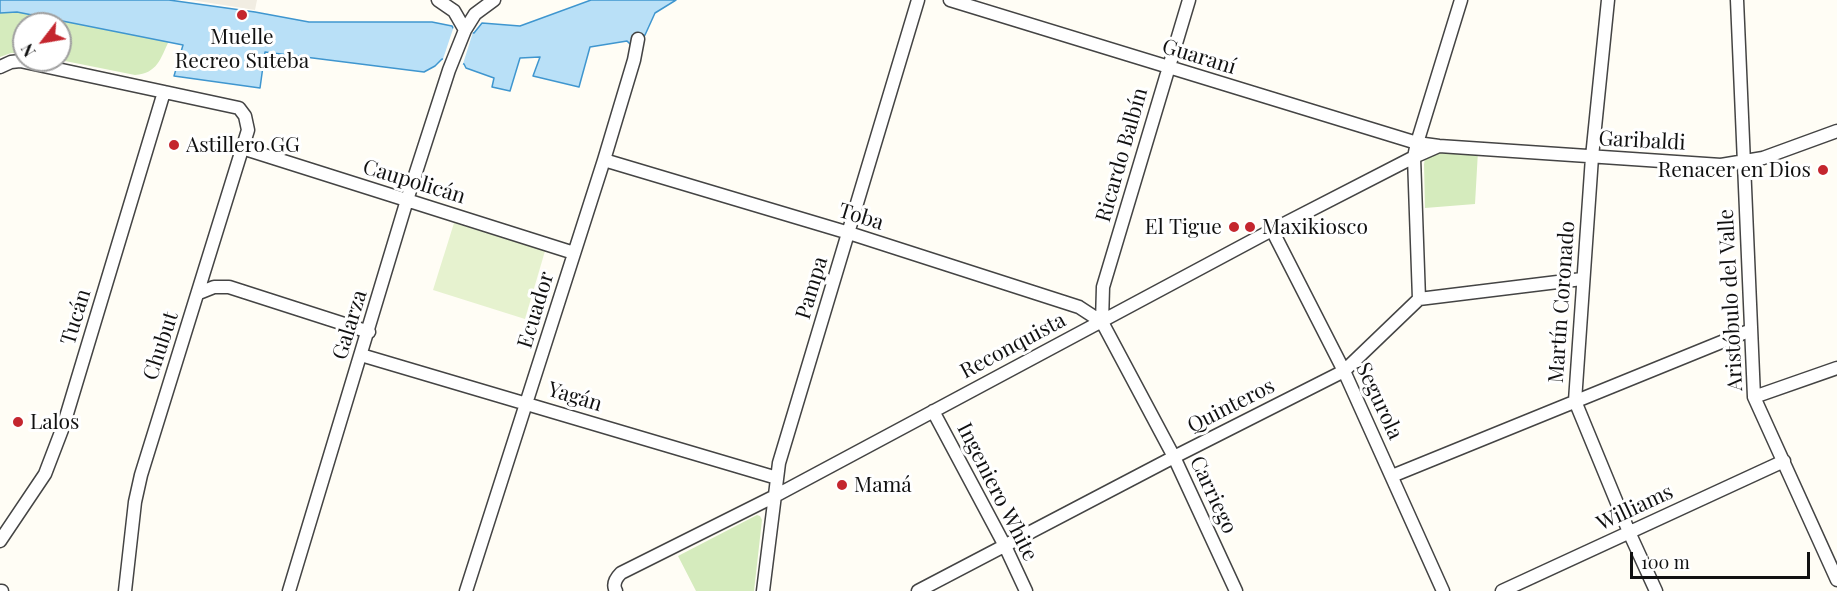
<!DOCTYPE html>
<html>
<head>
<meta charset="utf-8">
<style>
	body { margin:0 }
	#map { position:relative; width:1837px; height:591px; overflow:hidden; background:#fffdf5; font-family:"Playfair Display",serif }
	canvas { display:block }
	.north { position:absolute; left:12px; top:12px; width:60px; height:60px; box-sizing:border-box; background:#fff; border:2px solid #a0a0a0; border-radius:50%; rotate:239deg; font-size:16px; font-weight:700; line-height:24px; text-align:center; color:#111 }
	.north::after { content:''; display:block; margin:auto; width:21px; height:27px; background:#c4262e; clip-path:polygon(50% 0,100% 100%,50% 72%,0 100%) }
	.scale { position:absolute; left:1630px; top:552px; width:180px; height:27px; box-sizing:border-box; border:3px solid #111; border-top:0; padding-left:8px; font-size:18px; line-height:21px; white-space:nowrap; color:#111; -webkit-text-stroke:4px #fff; paint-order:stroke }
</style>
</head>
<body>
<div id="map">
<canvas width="1837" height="591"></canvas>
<div class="north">N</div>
<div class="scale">100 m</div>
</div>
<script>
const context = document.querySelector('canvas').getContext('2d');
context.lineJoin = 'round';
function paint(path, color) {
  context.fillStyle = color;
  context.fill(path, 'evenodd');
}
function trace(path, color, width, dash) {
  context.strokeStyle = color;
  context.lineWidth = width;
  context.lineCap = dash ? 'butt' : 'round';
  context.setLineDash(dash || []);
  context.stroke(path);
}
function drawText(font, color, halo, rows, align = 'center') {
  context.font = font + ' "Playfair Display",serif';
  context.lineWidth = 6;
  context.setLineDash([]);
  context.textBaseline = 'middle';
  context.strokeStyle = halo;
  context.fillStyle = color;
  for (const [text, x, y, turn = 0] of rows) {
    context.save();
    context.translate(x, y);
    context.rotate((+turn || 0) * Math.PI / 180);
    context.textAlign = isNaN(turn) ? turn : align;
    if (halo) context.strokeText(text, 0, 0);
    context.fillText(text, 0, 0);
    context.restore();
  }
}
paint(new Path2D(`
	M17,12l152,29c-9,18 -11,32 -34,34l-75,-15v-36h-36v29h-13l-11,4v-44z
	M1435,151h43l-3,53 -50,4 -1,-44 1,-5z
	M757,515l3,1 2,4 -8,71h-58l-18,-35z`), '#d5ebbd');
paint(new Path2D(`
	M454,223l91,28 -20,68 -92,-29z`), '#e6f2cf');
paint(new Path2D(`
	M191,0h66l-2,10z`), '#f1ede2');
const water = new Path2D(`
	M0,0h169l86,12 54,10h123l20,4 3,5 19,2 8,-10 38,3 71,-26h85l-21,13 -10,22 -15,9 -3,-3 -37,6 -11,40 -46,-11 7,-19 -20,1 -10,33 -18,-4 2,-9 -28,-10 -2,-4 -22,-5 -7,7 -11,6 -159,-20 -5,36 -86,-12 9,-31 -166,-33 -17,1z`);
paint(water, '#b9e0f7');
trace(water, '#3f96cf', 1.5);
paint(new Path2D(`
	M454,26l19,6 -11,35 -18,-5 -3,3z`), '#fffdf5');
const minor = new Path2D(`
	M438,0l16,11 11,19
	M950,0l467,143 22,3 282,19 42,-7 74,-27
	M1608,0l-16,157 -17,244 54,131 27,59
	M1737,0l17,397 83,183
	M0,67l11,-5 9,-1 219,47 6,8 3,14 -107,345 -6,27 -10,89
	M242,148l332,105
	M604,160l245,73 230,74 23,15 72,135 62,134
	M1272,230l72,141 99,220
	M199,293l15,-6h15l140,45
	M1419,299l163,-20
	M1102,322l1,-35 86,-287
	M361,355l416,123
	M1754,397l83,-29
	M933,411l72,135 21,45
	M1392,476l359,-146
	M0,541l45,-67 18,-47 101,-335
	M0,591h2
	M289,591l118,-391 42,-130 16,-40 10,-16 19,-14
	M466,591l138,-431 30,-100 4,-21
	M616,591c-4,-7 0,-13 5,-18l154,-77 497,-266 142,-73 25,-11
	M763,591l16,-128 139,-463
	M918,591l256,-134 170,-86 75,-72 -5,-142 3,-14 44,-143
	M1502,591l282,-130`);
trace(minor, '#444', 15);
trace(minor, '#fff', 12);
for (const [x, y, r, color] of [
	[242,15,6,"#c4262e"],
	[174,145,6,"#c4262e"],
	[1823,170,6,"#c4262e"],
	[1234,227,6,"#c4262e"],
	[1250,227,6,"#c4262e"],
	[18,422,6,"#c4262e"],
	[842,485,6,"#c4262e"]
]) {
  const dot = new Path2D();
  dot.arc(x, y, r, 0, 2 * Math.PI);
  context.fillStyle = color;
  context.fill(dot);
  trace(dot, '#fff', 2);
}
drawText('21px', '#111', '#fff', [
	["Muelle",242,37,"center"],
	["Recreo Suteba",242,61,"center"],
	["Astillero GG",186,145],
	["Renacer en Dios",1811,170,"right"],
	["El Tigue",1222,227,"right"],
	["Maxikiosco",1262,227],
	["Lalos",30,422],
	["Mamá",854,485]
], 'left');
drawText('21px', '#111', '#fff', [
	["Guaraní",1199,57,17],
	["Garibaldi",1642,141,3],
	["Ricardo Balbín",1122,155,-74],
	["Caupolicán",414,182,17],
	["Toba",861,217,17],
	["Pampa",812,288,-73],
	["Aristóbulo del Valle",1731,300,-93],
	["Martín Coronado",1562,302,-86],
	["Ecuador",536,310,-73],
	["Tucán",76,317,-73],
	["Galarza",350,325,-73],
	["Chubut",161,346,-72],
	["Reconquista",1013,346,-28],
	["Yagán",575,397,17],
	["Segurola",1379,401,65],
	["Quinteros",1231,406,-27],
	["Ingeniero White",997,492,63],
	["Carriego",1213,495,65],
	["Williams",1635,508,-25]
]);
</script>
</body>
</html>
